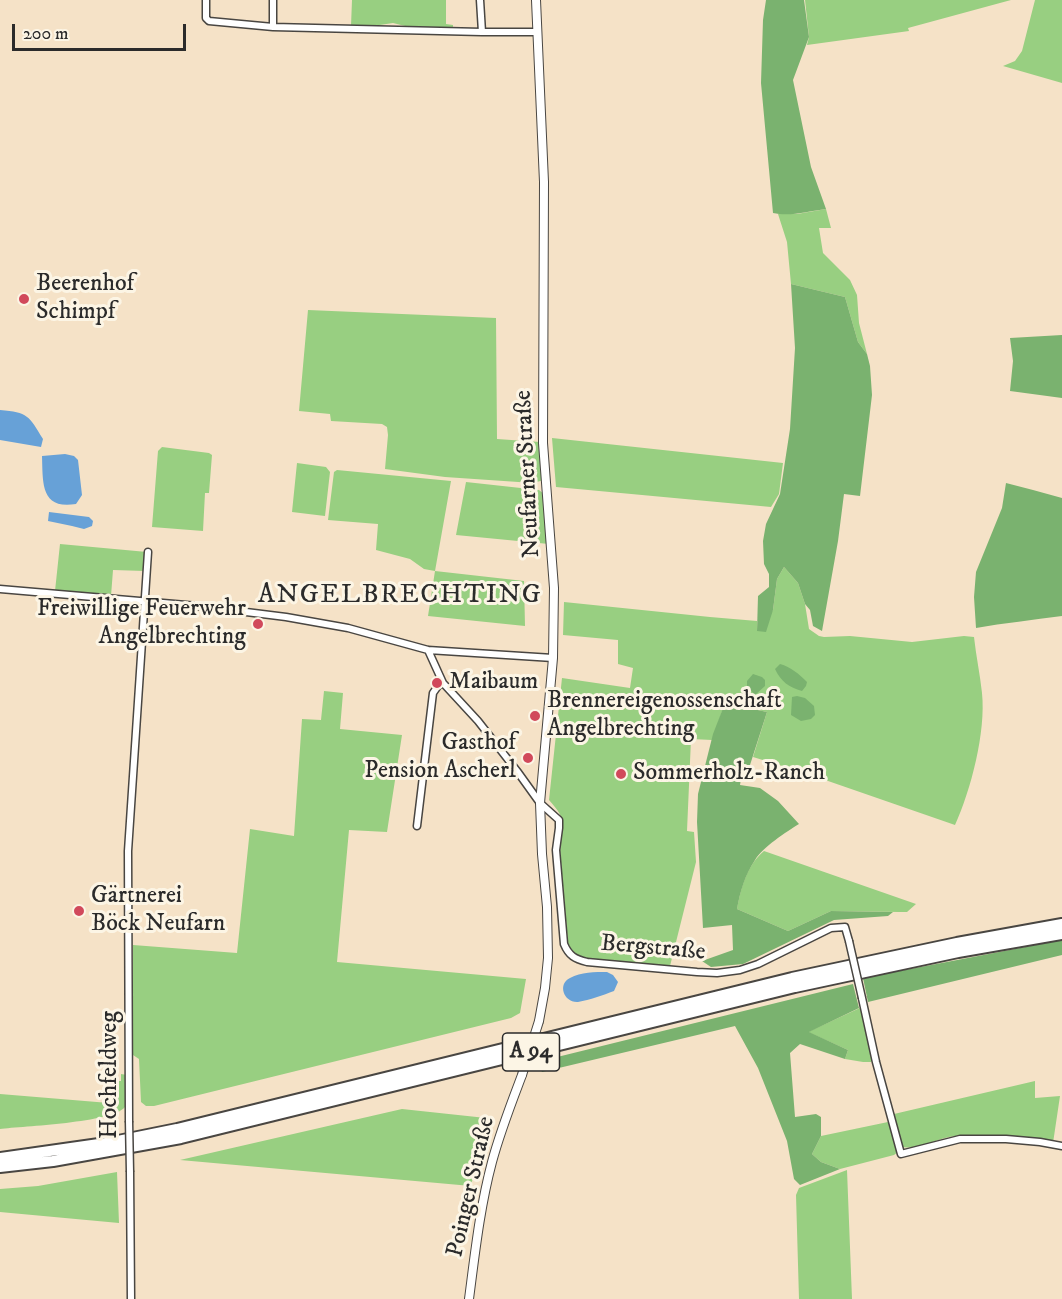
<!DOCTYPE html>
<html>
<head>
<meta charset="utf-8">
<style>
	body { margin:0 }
	#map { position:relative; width:1062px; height:1299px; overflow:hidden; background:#f5e2c7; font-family:"IM FELL DW Pica",serif }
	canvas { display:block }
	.scale { position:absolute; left:12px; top:24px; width:174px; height:27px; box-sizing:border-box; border:3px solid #2b2b2b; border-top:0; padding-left:8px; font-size:18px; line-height:21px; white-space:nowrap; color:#2b2b2b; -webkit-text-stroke:4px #fcf5e5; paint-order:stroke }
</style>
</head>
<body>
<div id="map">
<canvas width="1062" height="1299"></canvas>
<div class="scale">200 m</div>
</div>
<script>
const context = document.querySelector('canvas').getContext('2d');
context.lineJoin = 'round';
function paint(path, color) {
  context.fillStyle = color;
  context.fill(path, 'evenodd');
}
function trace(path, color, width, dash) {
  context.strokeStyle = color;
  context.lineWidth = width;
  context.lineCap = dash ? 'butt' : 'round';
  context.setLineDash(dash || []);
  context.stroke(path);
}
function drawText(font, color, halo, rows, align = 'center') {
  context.font = font + ' "IM FELL DW Pica",serif';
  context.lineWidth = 6;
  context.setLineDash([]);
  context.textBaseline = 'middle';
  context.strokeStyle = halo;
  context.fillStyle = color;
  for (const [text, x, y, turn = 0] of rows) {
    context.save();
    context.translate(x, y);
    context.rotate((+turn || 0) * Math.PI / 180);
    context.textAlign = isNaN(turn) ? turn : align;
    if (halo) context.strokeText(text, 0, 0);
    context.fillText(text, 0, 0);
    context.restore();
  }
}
paint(new Path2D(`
	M352,0h94v24l7,1v5l-29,-1 -2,-2h-13l-16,-4 -20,3h-22z
	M805,0h206l-103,28 1,3 -102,14 2,-8z
	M1035,0h27v83l-59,-17 12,-5 7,-10z
	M826,209l5,19h-12l4,25 27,27 7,15 2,28 8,31 -9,-12 -13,-45 -54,-13 -4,-42 -9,-28h19z
	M308,310l188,8 1,121 43,3 4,38 -11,3 -88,-6 -60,-8 3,-34 -1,-8 -5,-3 -51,-3 -1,-7 -31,-3z
	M552,438l231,25 -4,31 -8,13 -215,-20z
	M162,447l47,6 3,2 -3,38h-4l-2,38 -51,-4 6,-76z
	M297,463l29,4 4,5 -5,44 -33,-4z
	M337,470l114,11 -16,90 89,10 1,45 -97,-10 7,-45 -11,-2 -14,-10 -34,-9 2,-26 -50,-4 6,-48z
	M466,482l73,8 6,5 4,49 -93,-9z
	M60,544l87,8 -2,19 -32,-1 -2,26 -56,-5z
	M784,567l14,16 7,21 4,25 10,7 5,1 26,-1 62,6 52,-6 10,1c2,19 6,37 8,56 4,39 -11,97 -27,132l-150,-52 -52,-16 14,-45 -42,-9 -13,37 -21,-1 -4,92 7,1 2,30 -26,104 -86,-7c-9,-3 -12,-8 -16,-16l-8,-92c2,-27 9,-29 -11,-51l13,-122 68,10 3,-20 -15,-4v-24l-55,-5 1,-33 146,15 47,4v10l16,-21 4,-31z
	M324,691l19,2 -3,36 62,6 -15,97 -38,-2 -12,132 189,17 -6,34 -9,5 -357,88h-8l-5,-4 -2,-43 -6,-4v-110l104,8 13,-124 44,7 8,-117 19,1z
	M764,851l152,53 -9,8h-8l-68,-1 -43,20 -51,-22c4,-21 10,-44 27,-58z
	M862,1007l12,50 -3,5h-8l-18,-3 3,-9 -40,-18z
	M121,1074l6,1c0,7 3,27 -2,32 -13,16 -102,19 -125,22v-35l109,9 2,-22h10z
	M1035,1081v17l25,-2 -7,47c-32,-4 -66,-9 -98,-7 -18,2 -36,14 -54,11l-4,-10 -3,-23z
	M402,1109l84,9 -15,68 -291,-26z
	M889,1118l9,34 -4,3 -54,14 -19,-7 -9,-8 9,-18 67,-14z
	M847,1170l5,129h-53l-3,-104 3,-7z
	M117,1172l2,51 -119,-11v-23l38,-3z`), '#98cf81');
paint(new Path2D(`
	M766,0h38l5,37 -16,43 18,87 15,42c-17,2 -36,8 -53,4l-12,-130 2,-63z
	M791,284l54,13 13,45 9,12 3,12 2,29 -12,101 -16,-2 -6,47 -16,90 -9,-5 -3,-16 -5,-6 -7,-21 -14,-16 -7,12 -4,31 -7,22 -9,-1 1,-35 11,-9v-13l-5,-10 -1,-23 3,-17 14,-30 10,-65 5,-81z
	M1062,335v63l-52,-7 3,-30 -3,-23z
	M1006,483l27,7 29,8v118c-29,4 -58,7 -86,12l-2,-31 2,-25 26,-64z
	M780,664c11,3 19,10 27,18l-1,4 -4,5c-13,-4 -21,-9 -27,-22z
	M753,674l9,3 3,3v6l-10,9 -8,-9v-5z
	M797,696l8,2 9,8 1,9 -4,4 -10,2 -10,-6 1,-18z
	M725,703l42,9 -17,53 -8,8 -2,12 20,3 18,13 21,23c-13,8 -36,23 -44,36 -10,15 -15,32 -18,49l51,22 43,-20 62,1 -5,4 -54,4 -91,44 -32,3 -9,-6 31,-11 -1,-25 -29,3 -6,-106 1,-28 15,-60z
	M1062,940v15l-194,47 -5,-24z
	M853,984l6,24 -50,24 39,18 -3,9 -45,-15 -10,9 5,64 21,-3 5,3v19l-9,18 9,8 19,7 -40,16 -6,-6 -7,-38 -29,-73 -23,-42 -193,46 -5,-10z`), '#7ab26f');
paint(new Path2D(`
	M0,410c28,2 29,6 43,29l-2,8 -41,-7z
	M65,454l9,2 4,4 4,35 -6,9c-36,6 -33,-22 -34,-48z
	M49,512l40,5 4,4 -1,5 -8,3 -12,-3 -24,-5z
	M607,972l6,3 5,7 -4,9c-11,4 -24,9 -36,11 -14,1 -21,-18 -8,-24 11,-6 25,-6 37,-6z`), '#67a1d7');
const minor = new Path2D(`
	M206,0v18l3,3 64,6v-27
	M480,0l2,32
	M273,27l209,5h55
	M0,589l198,17 88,11 62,11 80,22 125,8
	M428,650l15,33 35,38 39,50 23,32 19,17v8l-3,22 8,94c5,12 11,15 23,18l110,10 20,1 23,-3 18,-6 73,-36 14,-1 4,14
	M417,826l16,-133 5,-7 5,-3
	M862,998l14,64 25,92 59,-15h46l34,3 22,4
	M129,1121l-1,-270 20,-299
	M130,1172l1,127`);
const tertiary = new Path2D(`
	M536,0l8,182 -1,261 11,145 -1,70 -13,145 2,51 5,53 1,51 -3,30 -6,33
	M469,1299c6,-46 11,-92 23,-137 8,-30 19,-58 30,-87`);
const motorway = new Path2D(`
	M0,1158l113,-16 64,-13 615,-151 165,-35 105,-19
	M0,1167l53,-6 128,-23 614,-151 163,-35 104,-18`);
trace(minor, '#494642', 9);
trace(tertiary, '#494642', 10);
trace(motorway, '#494642', 14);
trace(minor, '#fff', 6);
trace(tertiary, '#fff', 8);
trace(motorway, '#fff', 10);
const minorBridge = new Path2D(`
	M849,941l13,57
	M129,1121l1,51`);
const tertiaryBridge = new Path2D(`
	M522,1075l17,-54`);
trace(minorBridge, '#494642', 9, []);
trace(tertiaryBridge, '#494642', 10, []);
trace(minorBridge, '#fff', 6);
trace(tertiaryBridge, '#fff', 8);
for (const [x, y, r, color] of [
	[24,299,6,"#d1495b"],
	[258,624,6,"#d1495b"],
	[437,683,6,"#d1495b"],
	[535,716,6,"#d1495b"],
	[528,758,6,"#d1495b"],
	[621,774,6,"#d1495b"],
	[79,911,6,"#d1495b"]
]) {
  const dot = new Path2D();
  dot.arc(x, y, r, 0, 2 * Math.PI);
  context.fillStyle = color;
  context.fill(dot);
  trace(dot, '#fcf5e5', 2);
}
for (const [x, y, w] of [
	[531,1052,57]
]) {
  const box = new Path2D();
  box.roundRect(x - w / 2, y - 19, w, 38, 4.5);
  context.fillStyle = '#fcf5e5';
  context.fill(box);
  trace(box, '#2b2b2b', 1.5);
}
drawText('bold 22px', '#2b2b2b', null, [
	["A 94",531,1052]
]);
drawText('24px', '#2b2b2b', '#fcf5e5', [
	["Beerenhof",36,285],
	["Schimpf",36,313],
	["Freiwillige Feuerwehr",246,610,"right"],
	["Angelbrechting",246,638,"right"],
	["Maibaum",449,683],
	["Brennereigenossenschaft",547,702],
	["Angelbrechting",547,730],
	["Gasthof",516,744,"right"],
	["Pension Ascherl",516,772,"right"],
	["Sommerholz-Ranch",633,774],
	["Gärtnerei",91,897],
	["Böck Neufarn",91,925]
], 'left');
drawText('24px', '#2b2b2b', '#fcf5e5', [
	["Neufarner Straße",529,474,-93],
	["Bergstraße",653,949,5],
	["Hochfeldweg",111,1075,-90],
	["Poinger Straße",472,1187,-77]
]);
context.letterSpacing = '1.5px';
drawText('27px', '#2b2b2b', '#fcf5e5', [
	["ANGELBRECHTING",400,596]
]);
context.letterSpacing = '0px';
</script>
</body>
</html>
